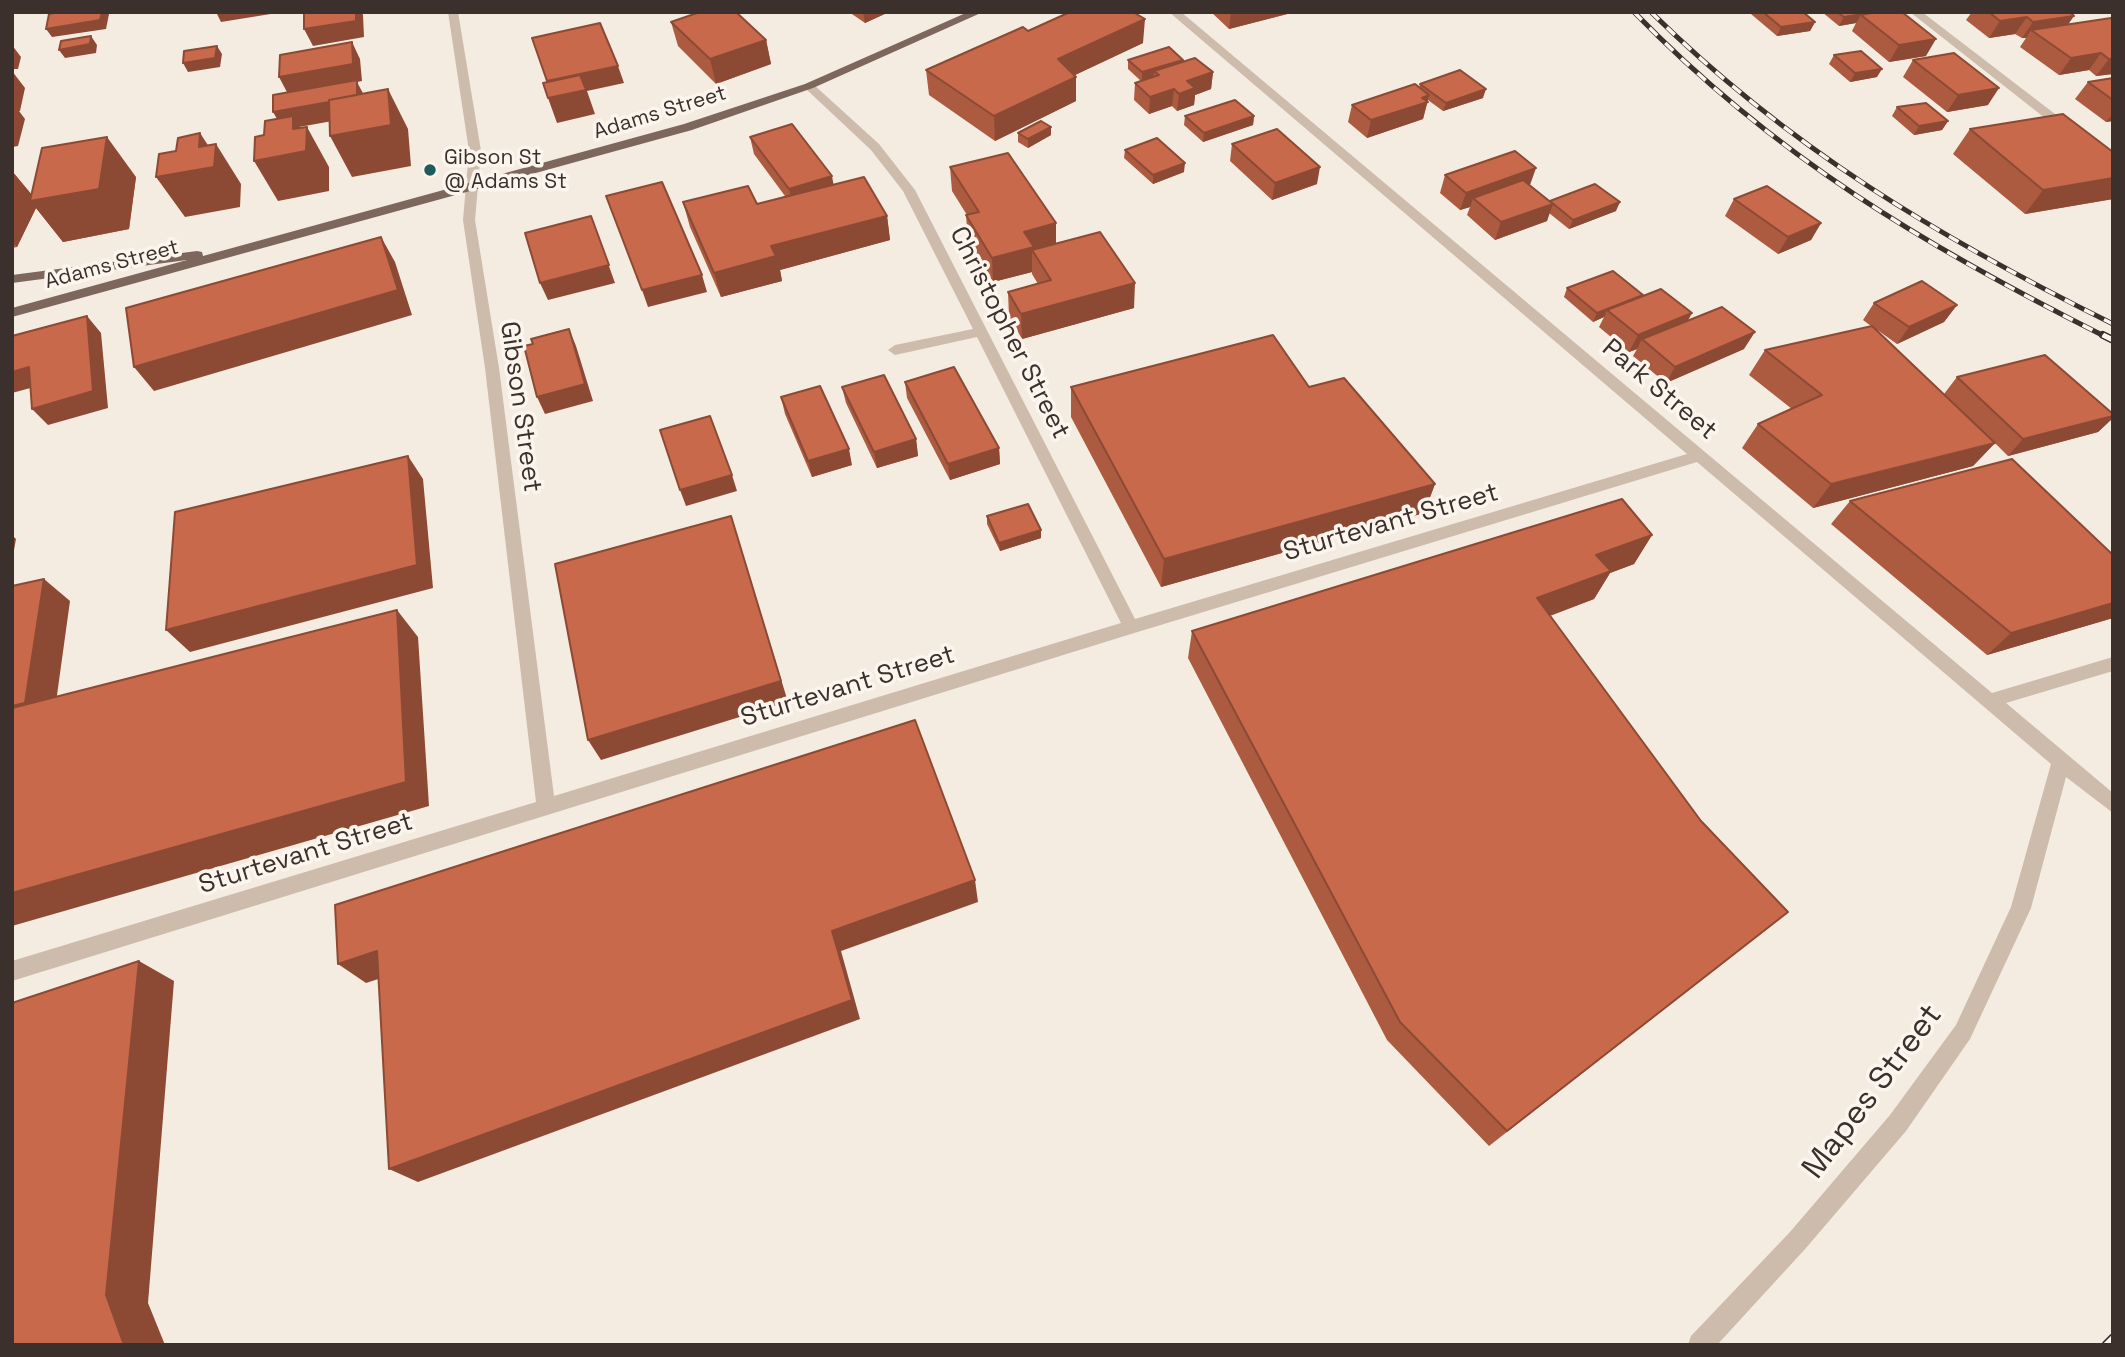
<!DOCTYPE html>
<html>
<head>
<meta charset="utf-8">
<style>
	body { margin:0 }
	#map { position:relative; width:2125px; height:1357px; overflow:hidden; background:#f4ebe1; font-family:"Space Grotesk",sans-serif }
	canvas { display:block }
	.frame { position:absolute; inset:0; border:14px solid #3b302b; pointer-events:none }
</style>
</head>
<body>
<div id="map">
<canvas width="2125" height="1357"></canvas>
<div class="frame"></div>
</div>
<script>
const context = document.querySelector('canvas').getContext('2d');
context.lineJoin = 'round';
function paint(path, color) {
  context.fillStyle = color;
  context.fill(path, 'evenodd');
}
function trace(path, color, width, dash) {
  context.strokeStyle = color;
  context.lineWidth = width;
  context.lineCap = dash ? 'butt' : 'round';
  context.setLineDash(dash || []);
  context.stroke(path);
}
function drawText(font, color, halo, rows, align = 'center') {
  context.font = font + ' "Space Grotesk",sans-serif';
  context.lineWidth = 7;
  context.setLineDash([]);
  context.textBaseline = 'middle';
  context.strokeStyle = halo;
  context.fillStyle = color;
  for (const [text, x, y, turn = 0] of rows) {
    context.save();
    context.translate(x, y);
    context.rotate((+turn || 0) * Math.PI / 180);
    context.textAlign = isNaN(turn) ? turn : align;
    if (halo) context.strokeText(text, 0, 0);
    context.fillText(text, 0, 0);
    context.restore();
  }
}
paint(new Path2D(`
	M448,12h10l23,139 -6,69 24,148 55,428 567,-173 -144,-286 -82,18 -7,-5 7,-5 78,-16 -70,-138 -32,-41 -66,-62v-4h8l66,60 36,46 220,429 552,-165 -518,-442h12l811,681 121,-36v14l-107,32 107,90v20l-47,-36 -35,131 -61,131 -64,92 -100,117 -89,97h-29l3,-9 99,-104 100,-117 66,-90 55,-118 40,-143 -354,-302 -566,172 -1119,347v-20l524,-159 -51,-434 -22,-148 6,-69z
	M1910,12h12l150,115v6h-8z`), '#cdbbac');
paint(new Path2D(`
	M968,12h15l-170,76 -121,42 -680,187v-9l175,-48 -175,23v-8l185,-24 5,1 1,4 481,-132 121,-40z`), '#7d675c');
const railFar2 = new Path2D(`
	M1634,12c141,145 293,235 472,325
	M1651,12c138,136 289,226 462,312`);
const railFar1 = new Path2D(`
	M2103,335l10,5`);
const rail = new Path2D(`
	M2106,1345l7,-7`);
trace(railFar2, '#3b302b', 5);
trace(railFar1, '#3b302b', 8);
trace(rail, '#3b302b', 9);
trace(railFar2, '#fbf5ee', 3.5, [11]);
trace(railFar1, '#fbf5ee', 5, [15]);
trace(rail, '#fbf5ee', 6, [19]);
paint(new Path2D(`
	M849,12h40l-24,11z
	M1211,12h84l-66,17z
	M1752,12h51l12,10 -5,9 -33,5 -26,-22z
	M1822,12h80l24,44 -37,6 -37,-31 4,-8 -17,3z
	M1972,12h98l-2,12 43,-6 2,56 -17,2 -7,-6 -30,5 -39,-28 6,-9h-4l-7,-4 -26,4 -23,-18z
	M671,22l95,18 5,24 -55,20 -38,-38z
	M1028,31l115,12 -68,32 1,26 -81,40 -66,-46 -3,-25z
	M1834,55l43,22 -27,5 -21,-18z
	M1128,60l55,2 30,10 -2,17 -16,6 -1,10 -17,6 -5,-5 -23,8 -15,-14 1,-17 6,-2 -13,-12z
	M1913,60l75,45 -41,7 -44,-35z
	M2113,78v43l-7,1 -31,-23 13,-17z
	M1420,84l63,14 -40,13 -15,-11 -5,19 -56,19 -19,-16 4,-17 67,-17z
	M1897,107l51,14 -6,9 -28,5 -22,-19z
	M1185,116h69l-1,9 -50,17 -19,-17z
	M1970,129l143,23v47l-88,15 -72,-60z
	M1018,133l33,2 -23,13 -10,-6z
	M750,137l137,79 3,24 -110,30 2,11 -61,16 -31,-70 -7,-25 74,2 28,-8 -31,-42z
	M1232,144l85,40 -45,16 -42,-39z
	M1125,150l59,22 -31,12 -29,-26z
	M950,167l106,56v20l78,65 -112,31 -13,-23 -1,-24 30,-8 -6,-10v-2l-39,10 -25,-42 -2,-25h1l-15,-24z
	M12,171l20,24 104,-18 -7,52 -66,13 -27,-34 -19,39 -5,1z
	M1445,175l85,10 20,16 66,10 -47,18 -20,-16 -2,8 -52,19 -28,-25 3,-8 -10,3 -20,-17z
	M1734,199l87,24 -10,17 -33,14 -53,-38z
	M1567,288l76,7 -1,1 102,53 -78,34 -33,-27 4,-7 -8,3 -30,-25 5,-10 -11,5 -29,-25z
	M1874,303l83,2 -13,17 -47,22 -21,-15 68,65 13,-17 156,37v4l-15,14 -90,24 -13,-13 -22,23 -160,42 -71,-60 16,-24 34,-15 -43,-34 16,-25 106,-24 -8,-6z
	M905,382l94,66 1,16 -50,16 -43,-82z
	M842,387l74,52 2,17 -41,12 -31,-65z
	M1071,387h238l126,97 -11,29 -263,74 -90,-170z
	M781,397l71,68 -40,12 -27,-63z
	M1850,501l263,54v63l-126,37 -156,-131z
	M987,516l54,22 -41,13 -13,-27z
	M1652,535l-18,29 -24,9 -16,26 -44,17 151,205 87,91 -299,234 -102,-106 -199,-382 4,-27z`), '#ac5a40');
paint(new Path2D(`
	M102,12h6l1,2 -3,15 -54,8 -6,-8z
	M216,12h67l-62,10z
	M356,12h6l1,3 1,22 -51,9 -9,-17z
	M863,12h26l-24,11z
	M1231,12h64l-66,17z
	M1876,12l-15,3 -5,8 -17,3 5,-9z
	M2074,16l-11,16 -32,-2 -5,8h-4l11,-16z
	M2027,17l-12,17 -26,4 11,-17z
	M1145,19l-2,24 -85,40v-24z
	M1815,22l-5,9 -33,5 4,-9z
	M91,36l6,9 -1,8 -31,5 -6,-8z
	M1936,39l-10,17 -37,6 10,-17z
	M766,40l5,24 -55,20 -6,-25z
	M352,42l8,17 2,22 -5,1 8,15 1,18 -67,12 7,12 1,-12 22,40v24l-51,10 -24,-40 29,-32 -10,-17 15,-18 -9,-17z
	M12,45l9,12 -3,12h-6z
	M217,46l5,8 -2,13 -32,5 -5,-9z
	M2101,53l-12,17 -30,5 12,-17z
	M2109,59h4v15l-17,2z
	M1183,60l-1,8 -28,3v6l-12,4v-9z
	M618,66l6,17 -37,8 8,23 -38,9 -9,-25 -1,-17z
	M1882,69l-5,8 -27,5 5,-9z
	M12,71l13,17 -5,23h-1l6,8 -7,27 -6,1z
	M1213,72l-2,17 -16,6 -1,10 -17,6 2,-17 8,-13z
	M1076,77v24l-81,40 -1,-25z
	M1999,88l-11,17 -41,7 11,-17z
	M388,89l20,40 3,37 -59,11 -22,-41z
	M1174,89l-2,17 -23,8 1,-17z
	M1486,89l-3,9 -40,13 3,-8z
	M1429,95l-6,24 -56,19 4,-18z
	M2113,114v7l-7,1z
	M1254,116l-1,9 -50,17 1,-9z
	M1948,121l-6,9 -28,5 5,-9z
	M1051,127v8l-23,13v-9z
	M200,133l15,23 1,-12 25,40 -1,23 -55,10 -29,-40 43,-30z
	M107,137l29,40 -7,52 -66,13 -27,-34 -19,39 -5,-6v-70l24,29z
	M1185,163l-1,9 -31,12v-9z
	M1320,167l-3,17 -45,16 3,-17z
	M1536,168l-6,17 -57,13 -3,9 -10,3 6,-17z
	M832,176l3,17 -42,13 -4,-17z
	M2113,178v21l-88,15 18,-24z
	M1620,202l-4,9 -47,18 4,-9z
	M1553,204l-6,17 -52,19 6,-18z
	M591,216l24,67 -67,17 -8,-17z
	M887,216l3,24 -110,30 2,11 -61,16 -7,-24 57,-27z
	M1056,223v25l-24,2v22l-39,10 -1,-24 32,-26z
	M1821,223l-10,17 -33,14 10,-17z
	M381,237l14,25 17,53 -258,76 -20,-24z
	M702,275l5,17 -59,15 -6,-17z
	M1135,283l-1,25 -112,31 -1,-25z
	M1643,295l-5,8 -31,7 -3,7 -11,5 4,-9z
	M1957,305l-13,17 -47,22 12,-17z
	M1692,313l-9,17 -41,9 -5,10 -8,3 9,-17z
	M87,316l14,17 7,75 -60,17 -16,-16z
	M569,329l7,17 17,55 -48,13 -8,-17z
	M1755,332l-11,17 -78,34 9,-16z
	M29,367l16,17 -33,9v-21z
	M2113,416v2l-15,14 -90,24 15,-17z
	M916,439l2,17 -41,12 -3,-16z
	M1995,443l-22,23 -160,42 18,-24z
	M999,448l1,16 -50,16 -2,-16z
	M849,449l3,16 -40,12 -4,-16z
	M408,456l15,23 10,109 -243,64 -24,-22z
	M732,475l5,16 -51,15 -6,-16z
	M1435,484l-11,29 -263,74 3,-28z
	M731,516l57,186 -187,58 -13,-20z
	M1041,530v8l-41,13 -1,-8z
	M12,535l4,4 -4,22z
	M1652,535l-18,29 -24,9 -16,26 -72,27 15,-28 59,-43z
	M44,579l26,22 -17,123 -41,10v-28z
	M2113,603v15l-126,37 24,-22z
	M397,610l21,27 11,169 -417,120v-33z
	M975,880l3,22 -137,49 19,68 -442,163 -29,-13 443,-238z
	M377,951l26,20 -37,12 -28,-19z
	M139,961l35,20 -26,322 17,42h-41l-18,-50z`), '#8c4a34');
const building = new Path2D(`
	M58,12h44l-2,8 -54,9 3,-15z
	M304,12h52v9l-52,8z
	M700,12h36l30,28 -56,19 -39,-37z
	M1070,12h63l12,7 -87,40 18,18 -82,39 -68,-46 97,-43 5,4z
	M1763,12h40l12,10 -34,5z
	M1837,12h39l-32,5z
	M1876,12h26l34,27 -37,6 -38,-30z
	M1989,12h81l4,4 -41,6 -6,-5 -27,4z
	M2111,18l2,1v40h-4l-8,-6 -30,5 -40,-28z
	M600,23l18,43 -71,15 -15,-43z
	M91,36l-1,8 -31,6 2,-9z
	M352,42l1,22 -74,13 1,-22z
	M217,46l-2,12 -32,5 1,-12z
	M1169,47l14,13 -41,12 -14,-12z
	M1861,51l21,18 -27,4 -21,-18z
	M1954,53l45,35 -41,7 -45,-35z
	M1195,58l18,14 -26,9 8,7 -16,6 -5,-5 -24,8 -15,-14 24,-8 -5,-4z
	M1460,70l26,19 -40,14 -26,-19z
	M580,75l6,15 -38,8 -5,-15z
	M2113,78v22l-25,-18z
	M357,80v15l-28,5v2l-56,10v-17z
	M1415,84l14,11 -7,3 6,4 -57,18 -19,-15z
	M388,89l3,36 -61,11 -1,-36z
	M1235,100l19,16 -50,17 -19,-17z
	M1926,103l22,18 -29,5 -22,-19z
	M2063,114l50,38v26l-70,12 -73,-61z
	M293,116v13l14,-2 -1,24 -52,10 1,-24 9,-2 1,-14z
	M1041,121l10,6 -23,12 -10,-6z
	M792,124l40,52 -43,13 -39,-52z
	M1277,129l43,38 -45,16 -43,-39z
	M200,133l-1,14 17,-3 -2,23 -58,10 3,-23 17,-3 2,-13z
	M107,137l-8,52 -69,12 12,-53z
	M1157,138l28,25 -32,12 -28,-25z
	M1515,151l21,17 -70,25 -21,-18z
	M1008,153l48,70 -32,9 10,15 -42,11 -26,-43 13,-3 -29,-45z
	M864,177l23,39 -116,30 5,10 -62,17 -31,-71 65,-16 9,18z
	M1523,180l30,24 -52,18 -28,-24z
	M662,182l40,93 -60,15 -36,-94z
	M1595,184l25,18 -47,18 -23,-19z
	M1767,186l54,37 -33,14 -54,-38z
	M591,216l18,49 -69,18 -15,-50z
	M1100,232l35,51 -114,31 -13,-22 43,-12 -19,-30z
	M381,237l17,53 -264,77 -8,-59z
	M1613,271l30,24 -46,18 -30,-25z
	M1922,281l35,24 -48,22 -35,-24z
	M1661,289l31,24 -54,22 -31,-25z
	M1722,307l33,25 -80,35 -33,-28z
	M87,316l6,75 -61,18 -3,-42 -17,5v-36z
	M1872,326l123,117 -164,41 -73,-60 64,-29 -57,-45z
	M569,329l16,55 -48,13 -13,-51 9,-2 -2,-5z
	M1273,335l36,52 35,-9 91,106 -271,75 -93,-172z
	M2045,355l68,59v2l-90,23 -66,-62z
	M954,367l45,81 -51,16 -43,-82z
	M884,375l32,64 -42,13 -32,-65z
	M820,386l29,63 -41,12 -27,-64z
	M710,416l22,59 -52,15 -20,-60z
	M408,456l9,109 -251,65 9,-118z
	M2012,459l101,96v48l-102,30 -161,-132z
	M1622,499l30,36 -56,20 15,16 -74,27 164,223 87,91 -281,219 -107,-109 -208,-391z
	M1028,504l13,26 -42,13 -12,-27z
	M731,516l50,165 -193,59 -33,-176z
	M44,579l-19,124 -13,3v-120z
	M397,610l9,172 -394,111v-185z
	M915,720l60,160 -143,51 20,69 -463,169 -12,-218 -39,13 -3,-59z
	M139,961l-33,334 18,50h-112v-342z`);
paint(building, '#c8694b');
trace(building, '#8c4a34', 2);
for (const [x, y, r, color] of [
	[430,170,7,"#1f5a5e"]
]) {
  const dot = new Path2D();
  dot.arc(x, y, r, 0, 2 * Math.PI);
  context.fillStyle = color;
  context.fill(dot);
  trace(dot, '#fbf5ee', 2.5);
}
drawText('21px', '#3b302b', '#fbf5ee', [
	["Adams Street",660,113,-17],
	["Adams Street",112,265,-15]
]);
drawText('21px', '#3b302b', '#fbf5ee', [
	["Gibson St",444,158],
	["@ Adams St",444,182]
], 'left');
drawText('26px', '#3b302b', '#fbf5ee', [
	["Christopher Street",1009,333,63],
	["Park Street",1659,390,40],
	["Gibson Street",520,407,82],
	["Sturtevant Street",1391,523,-16],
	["Sturtevant Street",848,687,-17],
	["Sturtevant Street",306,854,-17]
]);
drawText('32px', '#3b302b', '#fbf5ee', [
	["Mapes Street",1873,1092,-53]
]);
</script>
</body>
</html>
